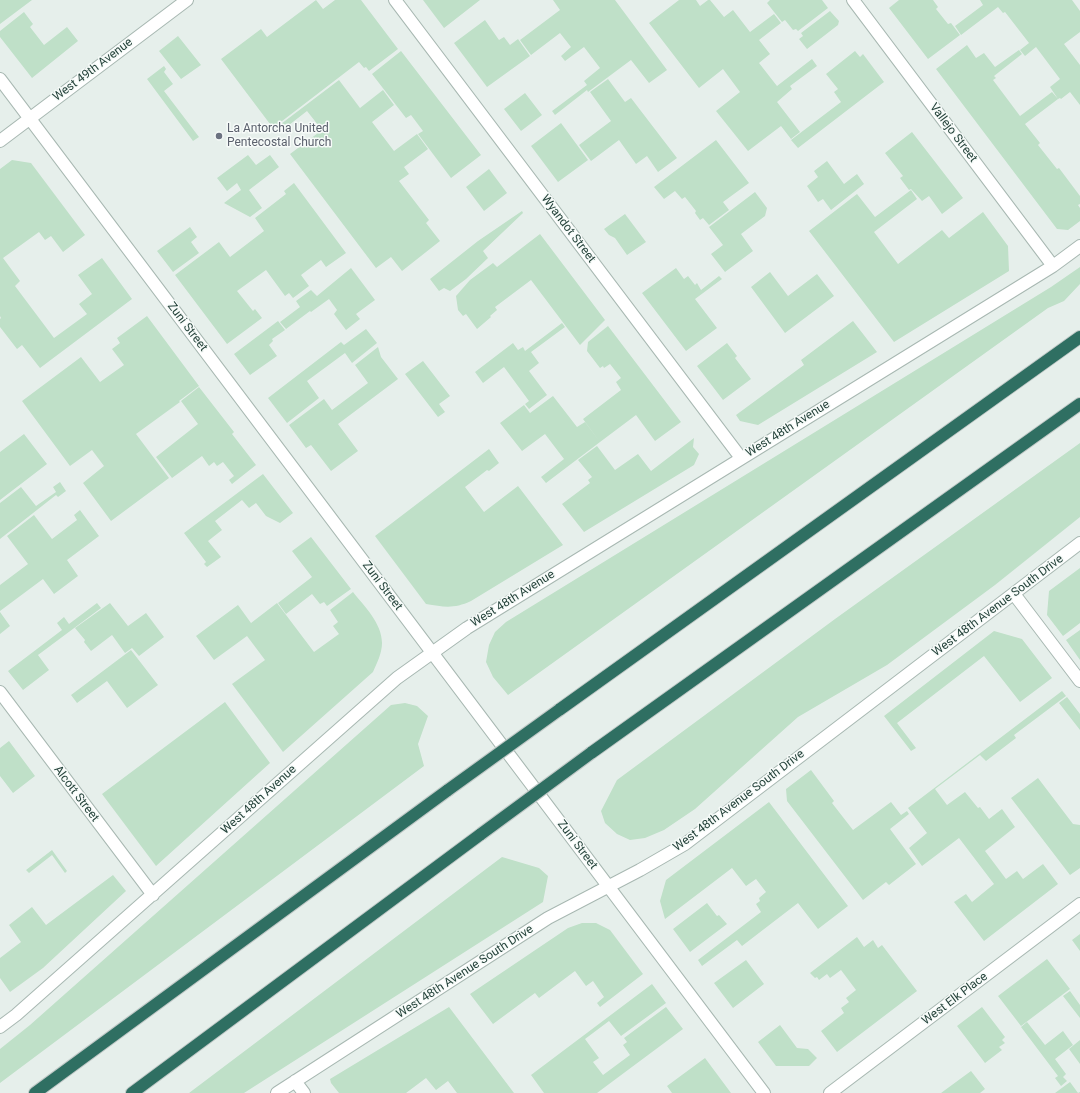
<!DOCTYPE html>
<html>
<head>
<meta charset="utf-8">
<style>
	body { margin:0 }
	canvas { display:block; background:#e6efeb }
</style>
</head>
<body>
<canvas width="1080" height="1093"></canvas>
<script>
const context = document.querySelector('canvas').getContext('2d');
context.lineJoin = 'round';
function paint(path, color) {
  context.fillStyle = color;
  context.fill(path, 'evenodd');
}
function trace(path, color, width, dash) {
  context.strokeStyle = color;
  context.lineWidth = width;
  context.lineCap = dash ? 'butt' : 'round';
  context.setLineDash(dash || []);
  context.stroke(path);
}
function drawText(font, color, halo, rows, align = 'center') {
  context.font = font + ' Roboto,sans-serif';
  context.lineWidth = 3;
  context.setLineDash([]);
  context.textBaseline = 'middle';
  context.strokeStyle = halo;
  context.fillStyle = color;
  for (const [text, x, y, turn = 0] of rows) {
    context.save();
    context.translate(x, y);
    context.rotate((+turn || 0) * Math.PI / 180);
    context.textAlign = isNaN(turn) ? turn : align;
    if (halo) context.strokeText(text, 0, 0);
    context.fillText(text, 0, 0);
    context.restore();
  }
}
paint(new Path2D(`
	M0,0h32l-32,24z
	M316,0l7,9 12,-9h26l37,49 -29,22 -3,-4 -2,1 -5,-6 -86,66 -52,-69 40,-30 6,8z
	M423,0h57l-36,28z
	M553,0h62l52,70 -18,13 -18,-23 -43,32 -1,-2 -32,25 -3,-4 35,-26 -3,-4 16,-13 -16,-21 -19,14 -4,-5 10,-9 -11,-14 -29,22 -11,-15 40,-30z
	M679,0h17l4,6 8,-6h2l14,17 9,-7 17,22 24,-18 7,9 -22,17 11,14 -11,9 18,23 35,-27 5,7 -27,20 2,3 -15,13 23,30 -9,7 -10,-13 -33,25 -32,-40 24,-19 -17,-23 -24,19 -50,-65z
	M770,0h52l6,8 -30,23 -2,-2 -3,1 -8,-10 -3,2 -15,-19z
	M899,0h34l5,7 -2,2 12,15 3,-1 9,12 -32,24 -39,-51z
	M980,0h92l8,11v21l-16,12 16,21v40l-10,-13 -9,7 -1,-1 -2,1 -8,-12 10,-8 -24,-32 -11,9 -5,-6 9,-7 -24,-31 -2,1 -5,-6 -37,28 -6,-9 28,-21z
	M830,11l9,10 -1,4 -31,24 -8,-10 4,-3 -2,-3z
	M24,12l9,12 -3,3 14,18 23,-18 11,14 -46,37 -32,-41v-6z
	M485,20l14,20 5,-3 6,8 8,-6 12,17 -43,31 -33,-44z
	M178,36l23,29 -20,14 -22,-28z
	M967,45l9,13 8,-5 11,14 24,-17 3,4 -28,22 2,2 -3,2 27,36 32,-24 6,7 -33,25 15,19 -2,2 19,24 2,-1 21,28v8l-2,1 2,3v13l-12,9 -11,-1 -121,-160z
	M401,51l80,104 -30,23 -33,-44 5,-3 -12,-16 -5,3 -34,-44z
	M855,51l5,6 3,-3 21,28 -86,66 -7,-8 50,-38 -7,-10 4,-3 -12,-15z
	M164,66l2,3 -2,3 9,12 -9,7 35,46 -6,4 -46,-62z
	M608,79l17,23 6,-4 46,60 -19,14 -11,-16 -11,8 -17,-24 -28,21 -12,-16 32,-24 -21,-29z
	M339,80l21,28 23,-18 11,15 -22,17 22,29 23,-17 11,15 -24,18 5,7 -10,7 30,39 -3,3 14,18 -38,30 -11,-14 -15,11 -86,-114 32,-24 -15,-19 -27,21 -3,-5z
	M525,93l17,22 -21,16 -17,-22z
	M561,123l27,37 -30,22 -27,-36z
	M912,132l51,66 -21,16 -13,-18 -7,5 -11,-12 -2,1 -9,-12 3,-2 -18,-23z
	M716,140l33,43 -26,19 6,8 -20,15 -6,-7 -3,2 -5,-7 1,-2 -11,-14 -3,2 -7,-8 -11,8 -10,-12z
	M248,155l8,10 14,-10 9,12 -30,23 13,18 -12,9 -26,-14 17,-13 -4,-7 -10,8 -10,-13z
	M12,160l19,3 54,72 -22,17 -12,-16 -6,4 -6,-8 -36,26 17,23 -5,5 39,52 33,-24 -8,-10 13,-10 -14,-19 24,-17 30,41 -92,69 -18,-23 -5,4 -17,-22v-8l1,-1 -1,-2v-147z
	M827,161l17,23 13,-10 7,10 -33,26 -8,-11 -5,3 -11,-16 11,-9 -4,-6z
	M489,169l18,24 -23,18 -18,-24z
	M294,183l52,70 -20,14 -5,-7 -20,15 8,11 -16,12 -4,-5 -4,3 -19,-26 -29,21 16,20 2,-2 7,9 -35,26 -52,-69 44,-33 11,15 34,-26 -9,-13 31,-24 -2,-3z
	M911,190l6,9 -43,33 24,32 44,-34 7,8 34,-26 25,34 1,25 -115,71 -85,-111 48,-37 18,23z
	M755,192l12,16 -2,8 -24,18 12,17 -28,21 -14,-18 12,-9 -14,-18z
	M522,211l1,2 -40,38 5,7 -22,21 -16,12 -6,-3 -5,3 -9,-12 48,-38z
	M625,214l21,28 -19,13 -12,-17 -6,-3 -5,-6z
	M190,227l7,10 -6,5 8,11 -26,19 -16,-21z
	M540,234l65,86 -25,25 -49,-65 -36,27 2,3 -7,6 1,1 -14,12 -11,-15 -3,2 -5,-6 -2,-14 14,-16 23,-17 4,4z
	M1080,267v17l-16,17 -16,7 -540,387 -15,-18 -7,-15 3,-17 6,-13 11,-10 545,-335z
	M351,268l24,32 -19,14 4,5 -14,11 -12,-16 3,-4 -8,-11 -18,13 -1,-1 -24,18 -6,-7 20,-15 -4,-6 15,-11 6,6z
	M676,268l8,11 4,-3 7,9 2,-2 4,7 18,-14 3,3 -27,20 22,29 -31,23 -44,-58z
	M770,272l18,24 29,-22 17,22 -49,37 -34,-46z
	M147,316l52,70 -20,15 1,1 -44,32 33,44 -58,43 -28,-38 21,-17 -12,-16 -22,16 -48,-65 59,-44 19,25 24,-17 -12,-16 8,-6 -3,-5z
	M278,321l7,9 -13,9 1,2 -4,4 8,11 -27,19 -16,-21z
	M853,321l24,31 -119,73 -18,-4 -4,-6 68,-50 -3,-5z
	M562,323l3,4 -34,25 8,11 -10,8 18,24 -18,14 -4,-5 4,-3 -25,-34 -21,16 -8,-11 38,-29 5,7 5,-3 2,4z
	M608,326l73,96 -26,19 -19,-26 -36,27 -17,-23 38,-29 -5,-8 5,-4 -11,-14 -6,4 -1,-2 -3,2 -13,-17 1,-9z
	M366,329l11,14 -25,20 -7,-10 -38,28 12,17 -32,25 -19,-25 73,-56 3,3z
	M727,343l10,13 -2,2 16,21 -28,21 -26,-34z
	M378,347l3,10 17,22 -60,45 20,27 -27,20 -20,-26 -5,3 -17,-23 35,-26 8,11 36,-27 -13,-18z
	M423,361l27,35 -11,8 6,8 -7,5 -33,-43z
	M199,387l35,45 -2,2 24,31 -24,19 -3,-4 5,-4 -11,-14 -6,4 -3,-4 -5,4 -7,-10 -30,22 -16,-21 42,-33 -17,-23z
	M553,396l24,31 8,-5 15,20 -54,41 -5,-6 23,-18 -19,-25 -23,17 -22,-28 24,-18 6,8z
	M24,434l23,30 -47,36v-48z
	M694,438l-1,9 6,7 -5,11 -110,67 -22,-28 28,-21 -2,-3 4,-3 -14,-17 19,-14 18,24 23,-16 13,17z
	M1080,443v74l-85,68 -108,80 -89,52 -103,92 -31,21 -19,8 -15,2 -13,-6 -12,-11 -4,-12 16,-31 218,-161z
	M489,449l10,14 -10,8 -2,-1 -22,17 19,25 34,-26 45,59 -92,56c-17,8 -27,6 -45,3l-51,-68z
	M263,474l30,39 -13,10 -14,-7 -10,-13 -7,5 -7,-8 -27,21 7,9 -14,11 13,16 -14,10 -3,-3 2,-2 -22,-29z
	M60,482l6,9 -8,6 -2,-2 -56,44v-36l21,-16 15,19 20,-14 -3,-5z
	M80,510l19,26 -32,24 11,16 -24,18 -11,-15 -43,32v-26l28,-21 -21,-28 27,-21 18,24 25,-19 -3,-5z
	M311,537l40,52 -24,17 -3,-4 -4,2 -8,-10 -26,20 -8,-11 34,-26 -20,-26z
	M1080,568v55l-17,13 -16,-21 2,-24z
	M353,592c11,14 29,31 29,51 0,10 -5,20 -9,29l-90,80 -51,-68 33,-24 -18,-24 -33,24 -18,-24 42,-31 13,18 26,-20 37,49 25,-18 -6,-8 5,-4 -8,-12z
	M97,603l4,5 -63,47 11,15 -26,20 -15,-19 54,-41 -5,-7 7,-6 5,7z
	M110,603l18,23 18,-13 18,24 -25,19 -7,-8 -7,5 -13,-18 -21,16 -7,-9 1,-2 -10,-12z
	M0,612l10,14 -10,8z
	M1080,630v30l-14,-20z
	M994,631l28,8 30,39 -32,24 -36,-46 -87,67 19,25 -5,3 -27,-35z
	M131,650l27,35 -31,23 -20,-27 -30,22 -6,-8z
	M1062,691l4,5 -52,39 2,3 -30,23 -6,-6 -45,34 12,16 18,-13 13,16 2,-1 9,12 13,-10 13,18 -30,24 21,28 11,-8 6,8 20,-15 15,20 -74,57 -30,-39 12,-8 6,8 22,-18 -35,-46 -37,28 -13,-18 18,-15 -19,-25z
	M1067,697l13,17v16l-21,-27z
	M225,702l45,61 -114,103 -54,-72z
	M405,703l12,3 11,10 -10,28 6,22 -424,317v-34l30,-24 361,-320z
	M9,741l26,35 -22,17 -13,-17v-28z
	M811,770l23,31 -2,2 21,27 38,-28 10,13 6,-4 2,3 -19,15 26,35 -27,21 -3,-3 -23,18 -76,-99 -1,-12z
	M1038,778l35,46 7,1v43l-10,7 -59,-77z
	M769,802l79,104 -30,23 -20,-26 -56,43 -5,-6 -35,26 -4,-6 63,-48 -5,-8 4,-3 -1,-3 7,-6 -10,-13 -10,7 -14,-18 -67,51 -5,-18 6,-21z
	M52,850l15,21 -2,2 -13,-18 -23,18 -3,-3z
	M502,857l37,11 9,8 -5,26 -299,191h-55z
	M113,875l13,16 -83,77 -33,24 -10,-14v-20l21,-16 -12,-17 23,-18 14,18z
	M707,903l10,13 2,-1 8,9 -37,28 -17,-23z
	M582,923h14l14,7 33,44 -43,33 -3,-4 7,-6 -11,-16 -7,5 -11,-15 -36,27 -4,-5 -42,31 -23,-30 98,-66z
	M1080,934v17l-8,-11z
	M857,937l7,10 9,-7 5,8 4,-3 35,46 -80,61 -16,-21 23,-18 -3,-5 8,-6 -3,-4 10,-8 -15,-20 -11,8 -3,-4 -8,6 -2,-3 -2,1 -5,-5z
	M1047,959l23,30 -49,37 -23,-30z
	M746,960l18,24 -31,24 -19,-25z
	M652,984l14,19 -45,33 -12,-15 -24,18 14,19 -6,4 10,13 27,-20 -7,-10 4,-3 -3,-4 42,-31 17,22 -86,64h-53l-13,-18z
	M1070,991l10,14v13l-17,-22z
	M449,1007l65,86h-57l-9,-12 -12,9 -10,-12 -20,15h-67l-8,-10 -1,-4z
	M982,1007l23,30 -3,3 3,3 -6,4 3,3 -17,13 -28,-37z
	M1027,1022l18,23 18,-14 10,14 -18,14 11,15 -3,3 4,4 -6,5 -6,-8 3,-2 -37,-49z
	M780,1025l17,23 11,1 9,9 -8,8h-33l-18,-24z
	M1080,1040v24l-11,-15z
	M705,1058l26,35h-59l-5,-7z
	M971,1071l14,18 -5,4h-39z
	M1070,1082l8,11 2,-1v1h-25z`), '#bfe0c8');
const minor = new Path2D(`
	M395,0l346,458
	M853,0l200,266
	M0,79l764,1014
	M0,141l187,-141
	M1014,594l66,87
	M0,692l153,203
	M0,1027l16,-12 381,-337 70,-50 586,-362 27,-20
	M295,1081l9,12
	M277,1093l271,-175 92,-48 45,-26 395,-301
	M830,1093l250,-189`);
const highway = new Path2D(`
	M559,710l521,-373
	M591,753l489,-349
	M35,1093l413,-303
	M132,1093l349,-259`);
trace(minor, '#a8b8b2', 14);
trace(highway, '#c2cac8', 14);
trace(minor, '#fff', 12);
trace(highway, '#2f6f62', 12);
const highwayBridge = new Path2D(`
	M448,790l111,-80
	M481,834l110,-81`);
trace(highwayBridge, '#c2cac8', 14, []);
trace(highwayBridge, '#2f6f62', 12);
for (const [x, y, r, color] of [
	[219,136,4,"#6b7280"]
]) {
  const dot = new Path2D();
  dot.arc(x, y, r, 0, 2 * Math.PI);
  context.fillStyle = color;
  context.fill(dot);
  trace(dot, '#f7fbf9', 1.5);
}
drawText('12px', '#24423a', '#f7fbf9', [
	["West 49th Avenue",93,70,-37],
	["Vallejo Street",953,133,53],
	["Wyandot Street",568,229,53],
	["Zuni Street",187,327,53],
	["West 48th Avenue",788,429,-32],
	["Zuni Street",382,586,53],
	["West 48th Avenue",513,599,-32],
	["West 48th Avenue South Drive",998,606,-37],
	["Alcott Street",76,794,53],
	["West 48th Avenue",259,800,-42],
	["West 48th Avenue South Drive",739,801,-37],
	["Zuni Street",577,845,53],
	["West 48th Avenue South Drive",465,972,-33],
	["West Elk Place",955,999,-37]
]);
drawText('12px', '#5b616d', '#f7fbf9', [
	["La Antorcha United",227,129],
	["Pentecostal Church",227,143]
], 'left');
</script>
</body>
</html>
